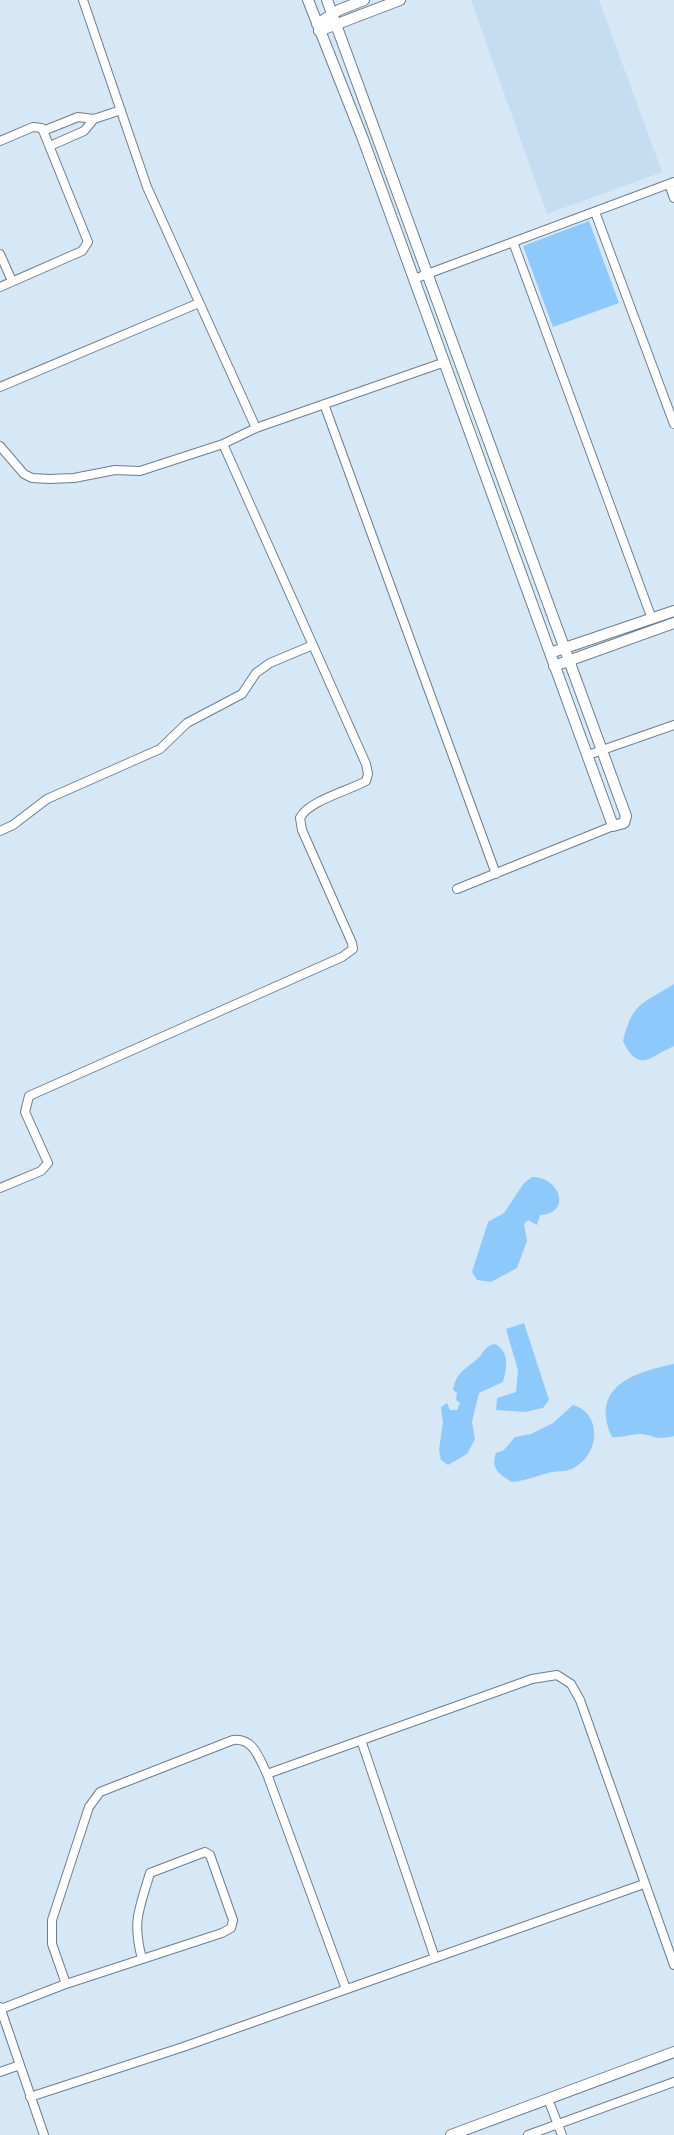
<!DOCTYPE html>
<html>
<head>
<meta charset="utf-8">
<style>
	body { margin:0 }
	canvas { display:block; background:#d6e7f6 }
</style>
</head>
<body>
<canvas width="674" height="2135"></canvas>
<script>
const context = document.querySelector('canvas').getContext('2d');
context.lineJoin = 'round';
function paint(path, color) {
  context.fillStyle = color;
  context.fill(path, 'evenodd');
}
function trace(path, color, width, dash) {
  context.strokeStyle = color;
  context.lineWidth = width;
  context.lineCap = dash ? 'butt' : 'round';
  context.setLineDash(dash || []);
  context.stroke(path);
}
paint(new Path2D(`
	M471,0h128l63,172 -115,42z`), '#c6dcf1');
paint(new Path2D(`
	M589,221l30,82 -66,24 -30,-81z
	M674,984v62c-25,11 -35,28 -51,-5 10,-40 20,-37 51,-57z
	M532,1177c29,0 40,37 8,38l-3,10 -9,-5 -4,4 3,17 -10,27 -26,14 -14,-2 -5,-8 16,-50 16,-9 20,-30z
	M524,1323l25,77 -6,8 -18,4 -29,-2 1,-12 19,-6 2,-22 -12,-41z
	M495,1344c15,8 12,24 8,38l-24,11 -7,29 3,17 -8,15 -19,11 -7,-5 -2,-10 4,-28 -2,-15 6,-4 3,7h7l3,-7 -4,-3 1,-7 -4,-3c3,-17 11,-20 23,-30 9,-7 6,-13 19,-16z
	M674,1364v72c-19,5 -19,-1 -34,-2 -9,0 -17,4 -28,3 -23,-50 22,-65 62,-73z
	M573,1405c28,8 27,45 5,60 -9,8 -19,5 -30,8 -12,3 -23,8 -36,9 -12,-7 -22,-14 -16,-29l8,-3 11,-13 16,-3 22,-11z`), '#8ec9fc');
const minor = new Path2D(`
	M83,0l64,187 109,241
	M43,131l35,-14 16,2 27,-9
	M0,141l33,-14 9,1 46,114 -6,9 -82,36
	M50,146l34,-15 10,-12
	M669,184l5,14
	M595,212l79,212
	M513,242l139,377
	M0,254l12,27
	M414,279l260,-97
	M0,387l199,-84
	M324,404l172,470
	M0,446l24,28 8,4 17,1 25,-1 41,-8 25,1 83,-27
	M588,755l86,-30
	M0,831l13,-6 34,-26 113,-50 27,-26 55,-29 14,-21 14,-10 43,-18
	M457,889l156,-63
	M0,1188l41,-17 7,-8 -23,-51 4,-16 313,-139 11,-8 -1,-6 -50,-113 -2,-12c8,-17 48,-27 66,-37l2,-7 -2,-10 -143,-320 33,-16 189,-66
	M361,1740l74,218
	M267,1774l79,215
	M63,1985l159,-52 9,-5 2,-8 -23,-65 -5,-3 -55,21c-11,37 -18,48 -8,86
	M0,2007l44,128
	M1,2009l62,-24 2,-4 -13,-37v-24l37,-113 11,-15 133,-52c21,-2 26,18 34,34l265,-95 25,-4 14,9 9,16 94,265
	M0,2072l20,-7
	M30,2097l153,-50 461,-163
	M548,2099l14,36
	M528,2135l146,-53`);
const tertiary = new Path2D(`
	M308,0l55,139 250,687 11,-3 2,-7 -299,-816
	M317,24l22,-14 25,-10
	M319,31l81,-31
	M550,653l124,-42
	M554,666l120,-43
	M451,2135l223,-83`);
trace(minor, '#6e7d8a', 10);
trace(tertiary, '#6e7d8a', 12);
trace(minor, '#fff', 8);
trace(tertiary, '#fff', 10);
</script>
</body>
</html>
